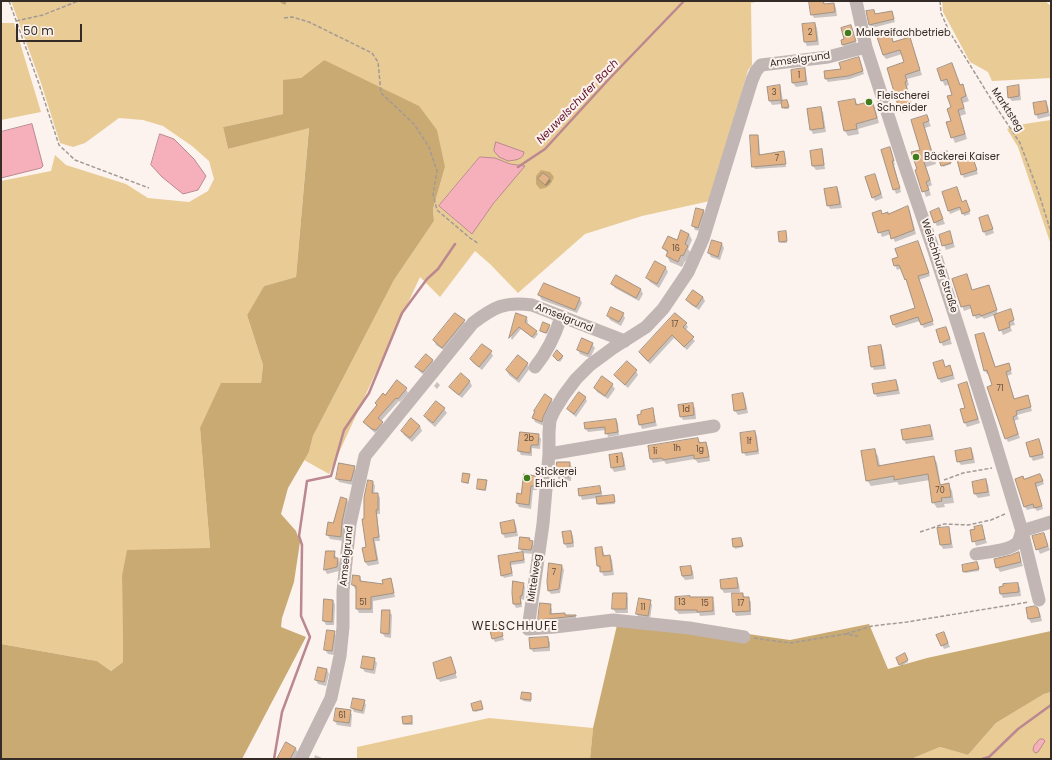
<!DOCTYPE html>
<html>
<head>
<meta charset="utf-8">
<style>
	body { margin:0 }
	#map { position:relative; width:1052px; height:760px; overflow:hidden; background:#fcf3ee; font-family:Poppins,sans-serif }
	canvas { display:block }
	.frame { position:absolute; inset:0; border:2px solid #352c28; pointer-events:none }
	.scale { position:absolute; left:16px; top:24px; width:66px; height:18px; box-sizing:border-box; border:2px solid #352c28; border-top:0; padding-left:5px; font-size:12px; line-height:14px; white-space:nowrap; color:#352c28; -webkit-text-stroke:3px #fcf3ee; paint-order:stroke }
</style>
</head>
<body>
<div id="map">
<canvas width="1052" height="760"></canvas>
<div class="frame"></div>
<div class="scale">50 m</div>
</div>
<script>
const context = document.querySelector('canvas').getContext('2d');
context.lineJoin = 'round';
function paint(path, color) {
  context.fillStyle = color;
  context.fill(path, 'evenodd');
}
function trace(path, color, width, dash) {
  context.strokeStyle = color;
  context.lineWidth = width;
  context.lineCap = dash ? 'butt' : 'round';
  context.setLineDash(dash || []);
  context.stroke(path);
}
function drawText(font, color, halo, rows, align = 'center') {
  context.font = font + ' Poppins,sans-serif';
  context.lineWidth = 4;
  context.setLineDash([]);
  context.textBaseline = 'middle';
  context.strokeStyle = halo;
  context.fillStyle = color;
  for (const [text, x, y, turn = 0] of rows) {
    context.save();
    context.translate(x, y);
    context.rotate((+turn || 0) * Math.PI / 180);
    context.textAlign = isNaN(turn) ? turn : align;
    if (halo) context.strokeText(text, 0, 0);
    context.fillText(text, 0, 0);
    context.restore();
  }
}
paint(new Path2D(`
	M11,1h749l-9,2 1,62 -4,5 -38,131 -68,15 -57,18 -67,59 -28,-29 -15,-13 -35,46 -20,-20 -91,197 -25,-14 5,-8 4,-16 81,-156 40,-59 -1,-12 12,-42 -121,-107 -23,18 -18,36 -60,13 5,22 81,-22 -13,150 -32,9 -17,29 16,50 -2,18 -61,45 10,120 -88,28 1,86 -12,9 -14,-10 -96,-17v-463l50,-10 4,-16 11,10 60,19 22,14 41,4 19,-11 6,-12 -5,-18 -17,-15 -29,-20 -20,-6 -24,-2 -34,25 -12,4 -13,-4 -19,-60zM480,157l15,1 15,6 14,2 -31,38 -21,30 -33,-28z
	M942,1h103l6,5v72l-59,3 -4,-9 -18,-10 -27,-50z
	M1,23h13l27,89 -40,8z
	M1051,120v125l-33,-98 -11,-18 17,-5z
	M1051,692v67h-140l29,-12 28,8 28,-32 48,-29z
	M489,718l104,10 -3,31h-233v-12z`), '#e9cb96');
paint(new Path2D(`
	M324,60l95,46 18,24 8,37 -12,42 1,12 -40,59 -81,156 -4,16 -21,36 -7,26 15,17 4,11 -6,40 -12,36 -1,9 25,10 -64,122h-241v-115l96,17 14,10 12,-9 -1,-86 5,-26 83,-2 -10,-120 21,-45h40l2,-18 -16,-50 17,-29 32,-9 13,-149 -81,21 -5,-22 60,-13v-34l18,-2z
	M541,170l9,2 4,5c-3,7 -5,11 -14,12l-4,-5v-8z
	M869,624l19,45 39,-11 124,-27v61l-7,2 -48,29 -28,32 -28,-8 -29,12h-321l3,-31 24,-103 131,9 42,6z`), '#c9aa72');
const water = new Path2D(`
	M32,124l11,42 -2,2 -40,10v-46z
	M160,134l14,5 20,20 12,17 -8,14 -15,4 -21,-17 -11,-12z
	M496,142l28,10c-1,8 -9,8 -16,9l-9,-4 -5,-6z
	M480,157l15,1 15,6 15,2 -32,38 -21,30 -33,-28z
	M1040,739h3l2,2 -7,11 -3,1 -2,-3 1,-4z`);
paint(water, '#f5b0bb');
trace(water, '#bb888f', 1);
paint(new Path2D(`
	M278,1h9l-2,4z
	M810,1h14l1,4 9,-1 2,4 1,8 -23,2 -2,-4z
	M874,11l2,3 16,-2 3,10 -23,6 -2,-3z
	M815,24l2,4 2,17 -12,1 -2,-4 -2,-17z
	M851,26l6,20 -11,3 -3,-4z
	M890,34l4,9 15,-5 13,37 -15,4 2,6 -2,1 6,24 -11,3 -14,-44 17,-6 -3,-9 -16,5 -3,-4z
	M858,58l6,16 -14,5 -22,3 -2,-3z
	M952,65l8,21h2l3,5 4,10 -6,2 3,11 -6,2 7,23 -12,4 -8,-20 5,-1 1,-26 -3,-12 -5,2 -3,-6z
	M804,69l2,4 2,12 -12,2 -3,-4 -1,-12z
	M779,86l2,4 2,11h4l2,8h-5l-2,-5 -10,1 -2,-4z
	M1018,86l2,4 1,10 -9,1 -3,-4z
	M855,100l3,5 14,-3 3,5 4,16 -21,6 1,5 -11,2 -3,-5 -6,-28z
	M1046,102l2,4 2,10 -12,3 -2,-5z
	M820,108l3,4 3,20 -13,2 -2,-4z
	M926,116l5,10 -6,2 11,36 -10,3 6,18 -4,2 3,8 -5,2 -10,-27h2l3,-19 -9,-31z
	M757,136l2,3 1,16 23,-3 3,15 -31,2 -2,-3z
	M889,148l6,17h-1l7,27 -5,2 -14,-44z
	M821,150l2,4 2,15 -9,1 -3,-4z
	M971,153l7,21 -14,4 -2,-4z
	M948,154l3,10 -8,3 -1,-2z
	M543,174l8,7 -5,5 -7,-7z
	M876,179l7,19 -8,3 -2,-4z
	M837,188l2,4 3,16 -12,1 -2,-4z
	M957,188l5,15h4l4,11 -6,2 -2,-7 -12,5 -1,-3 -6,-19z
	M908,207l2,4 6,23 -21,8 -4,-8 -9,3 -9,-23 15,1z
	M703,210l2,4 -5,17 -5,-1 -2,-4z
	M941,214l4,10 -8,2 -2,-4z
	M988,216l6,17 -8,3 -2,-4z
	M786,232l1,11h-6l-1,-2z
	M949,232l6,15 -9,3 -6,-15z
	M689,234l3,6 -4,9 3,4 -5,8h-1l-3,6 -12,-5 -3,-6 1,-2 -5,-6 14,-6z
	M722,244l2,4 -4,12 -9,-3 -2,-4z
	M920,246l10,30 -11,4 15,45 -10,3 -4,-7 -24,7 -2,-3 22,-17 -14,-40 -5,2 -4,-10z
	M656,263l10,5 2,4 -9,16 -9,-6 -3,-4z
	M967,275l5,16 18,-2 8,26 13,-2 4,12 -5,1 2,5 -9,4 -8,-20 -11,4 -2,-2 -6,2 -4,-11 -8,3 -11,-32z
	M612,284l29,6 2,4 -4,7 -24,-13z
	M539,295l41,4 2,4 -5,10 -35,-13z
	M703,297l2,4 -6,9 -9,-6 -3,-4z
	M623,314l2,4 -4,8 -11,-6 -2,-4z
	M517,315l9,2 2,4 -1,3 9,7 2,3 -4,5 -13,-10 -9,11 -1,-2z
	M464,321l2,4 -21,26 -9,-6 -2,-5z
	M686,324l2,3 -3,4 10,10 -8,9 -13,-12 -24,26 -8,-8 -2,-4z
	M549,326l1,2 -3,6 -5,-2 -1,-1z
	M946,328l6,16 -9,2 -2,-4z
	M984,334l12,34h14l2,6 -5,2 8,24 12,-4 5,15 -15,4 2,4 -5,2 6,17 -12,4 -2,-4 -13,-52 -4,-12h-2l-2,-3 -8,-35z
	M592,344l3,4 -5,10 -10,-4 -2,-4z
	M881,346l2,4 3,19 -12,1 -2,-4z
	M557,351l6,7 -3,4 -5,-4z
	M491,352l2,4 -11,14 -9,-7 -2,-4z
	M518,357l9,7 3,4 -11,15 -10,-8 -2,-4z
	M432,360l3,4 -10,12 -6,-5 -2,-4z
	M950,366l5,13 -14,4 -2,-4 6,-11z
	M636,371l2,4 -10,13 -10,-9 -3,-4z
	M602,378l10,7 3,4 -7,10 -11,-7 -2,-4z
	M896,381l2,4 2,9 -23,3 -2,-4z
	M437,382l3,3 -3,4 -3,-3z
	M470,382l2,4 -10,12 -9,-7 -2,-4z
	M966,384l14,39 -13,4 -2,-4 2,-15z
	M406,389l2,4 -8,9 -1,-1 -18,20 3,5 -9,7 -8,-7 -3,-4 21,-26z
	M743,394l2,4 3,15 -10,2 -3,-4 -2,-15z
	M585,397l2,4 -11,16 -6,-5 -2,-3z
	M551,400l3,4 -10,22 -9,-4 -2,-4z
	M436,402l8,7 3,4 -12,14 -8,-7 -2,-4z
	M692,404l3,4 1,11 -13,1 -2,-4z
	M652,410l2,4 3,12 -15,3 -2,-5z
	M411,419l9,7 2,5 -10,11 -8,-7 -2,-4z
	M616,420l2,3 1,12 -11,2 -2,-7 -18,2 -2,-3 -1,-5z
	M930,426l2,4 2,10 -28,4 -2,-4 -2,-9z
	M755,432l2,4 2,18 -13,2 -3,-4z
	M520,433l18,2 3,4 -1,10 -8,-1v8l-11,-1 -2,-4z
	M698,439l3,4h5l2,4 2,14 -12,2 -3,-4 -29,5 -2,-3 -11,2 -2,-4 -2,-12z
	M1039,440l5,18 -11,3 -2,-4z
	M971,449l2,4 2,10 -14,2 -3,-4z
	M874,450l4,6 2,10 54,-9 3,6 4,23 8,-1 3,6 2,12 -10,1 1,3 -8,1 -4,-6 -3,-22 -31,5 -2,-3 -26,4 -4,-6z
	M621,454l3,4 2,12 -12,2 -2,-4 -2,-12z
	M570,463l2,5 -1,13 -12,-1 -2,-4z
	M354,467l2,4 -3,14 -14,-3 -2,-4z
	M469,475v9l-5,-1 -1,-1z
	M536,477l2,4 -1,9h-4l-2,19 -12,-2 -2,-4 1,-9 4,1z
	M1042,478l2,6 -7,3 6,22 -6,2 -2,-3 -8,2 -2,-3 -1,-27z
	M985,480l3,4 2,12 -12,2 -3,-4 -1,-12z
	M486,481l1,2 -1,8 -7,-1 -1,-1z
	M373,482l2,4 -1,8h4l2,4v16h-3l3,27h-5l4,23 -11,2 -3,-4z
	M600,487l3,10 10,-1 2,8 -16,1 -2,-7 -15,2 -3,-10z
	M347,500l2,4 -6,37 -13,-2 -3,-5z
	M514,521l2,4 2,11 -13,2 -2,-4 -2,-11z
	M981,526l6,17 -11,3 -5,-15z
	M948,528l2,4 3,16 -10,1 -2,-4z
	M571,532l2,4 1,11 -7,1 -2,-4z
	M1043,534l7,16 -10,4 -7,-17z
	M529,539l5,7 -1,8 -10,-1 2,10 -14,2 2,11 -9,2 -2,-3 -3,-18 24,-4 -3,-4z
	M733,540h9l1,7 -8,2z
	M602,548l3,8h5l2,4 2,15 -10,1 -6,-10z
	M327,552h7l2,5v2h2l2,5 -1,7 -12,3 -2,-4z
	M1018,553l5,13 -23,6 -3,-5z
	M963,565h15l1,6 -14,2z
	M562,566l2,4 -4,23 -9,1 -2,-3 -1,-9z
	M690,567l3,4 1,8 -9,1 -3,-4 -1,-8z
	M360,577l2,5 22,3 6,-6 2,4 3,14 -22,4v12h-14l-2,-4v-20h-2l-2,-4z
	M737,580l2,4 1,8 -16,1 -2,-4z
	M523,583l2,4 -1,13 -3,-1 1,8 -6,1 -2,-4 -1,-11z
	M1018,584l2,4 1,8 -18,2 -2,-4z
	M626,594l2,4v15h-12l-3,-4z
	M743,594l2,4h3l3,4v13l-15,1 -2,-4z
	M676,598h36l2,4 1,13 -15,1 -1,-3 -20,1 -3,-4z
	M640,599l10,2 2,4 -2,14 -11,-1 -2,-4z
	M333,600l2,5 -1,20h-8l-2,-4z
	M541,604l9,1 2,4v6l13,-1 1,2h9l3,4 -37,4 -2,-4z
	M1038,609l2,4 2,8 -11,2 -2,-4z
	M383,611h6l3,4 -1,23 -6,-1 -3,-4z
	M499,625l5,15 -9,2 -2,-4z
	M328,631l6,1 2,4 -2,19 -6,-1 -3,-4z
	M944,633l6,14 -6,2 -2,-4z
	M547,638l3,4v9l-17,1 -2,-4z
	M905,655l3,7 -7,4 -4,-8z
	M374,659l3,4 -2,11 -10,-2 -3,-4z
	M451,659l6,19 -17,4 -2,-4z
	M327,670l2,4 -3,12 -8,-2 -2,-4z
	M523,693l8,1v8l-8,-1z
	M364,701l2,4 -2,9 -10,-2 -2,-4z
	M481,704l2,6 -8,2 -1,-2z
	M350,711l2,4 -1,12 -14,-2 -2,-4z
	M411,717l2,8h-8l-1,-1z
	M295,748l3,4 -4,7h-16z
	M315,755l7,3 1,1h-9z`), '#0003');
trace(new Path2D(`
	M518,167l27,-18 64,-70 75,-78
	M274,759l8,-47 28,-75 -9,-21 1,-71 -3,-9 8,-55 24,-5 13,-46 25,-37 33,-80 25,-34 11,-10 17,-25
	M982,759l7,-2 29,-28 33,-24`), '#bb888f', 2.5);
const building = new Path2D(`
	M809,1h14l1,3 10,-1 1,9 -24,3z
	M874,10l1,4 17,-3 2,8 -25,6 -3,-14z
	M815,23l2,18 -13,1 -2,-18z
	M851,25l5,16 -14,4 -1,-5 3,-1 -3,-11z
	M891,33l2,9 17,-5 10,33 -15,5 2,6 -2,1 7,24 -13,3 -12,-41 17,-6 -4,-12 -17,5 -6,-18z
	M859,57l4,14 -15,5 -23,3 -1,-8 17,-2 -2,-6z
	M952,63l8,22 3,-1 3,12 -5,2 3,10 -6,2 7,24 -14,4 -5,-16 5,-1 -4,-12 4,-2 -4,-11 5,-1 -5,-16 -6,2 -4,-12z
	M805,68l1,13 -14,2 -1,-13z
	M780,85l1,15 -12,1 -2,-14z
	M1019,85v11l-11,2 -1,-11z
	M855,99l1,6 16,-4 5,17 -21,6 1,5 -13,2 -6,-29z
	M787,100l2,7 -7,1 -1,-7z
	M1046,101l2,11 -13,3 -2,-12z
	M821,107l3,21 -14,2 -3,-21z
	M927,115l2,6 -6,2 11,36 -10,3 6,18 -4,2 3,8 -7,2 -7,-22 2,-1 -6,-17 9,-2 -9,-30z
	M750,135h8l1,20 25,-4 2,13 -34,3z
	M890,147l4,14h-2l8,27 -7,2 -12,-40z
	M822,149l2,16 -12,1 -2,-15z
	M947,151l4,12 -10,3 -4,-12z
	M971,152l6,18 -16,5 -5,-19z
	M543,173l7,5 -5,7 -7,-6z
	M875,174l6,20 -9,4 -7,-21z
	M837,187l3,17 -13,2 -3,-17z
	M957,187l5,15 4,-2 4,11 -8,3 -2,-7 -12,4 -6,-19z
	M908,206l6,24 -23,9 -2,-9 -11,3 -6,-20 9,-3 1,4 6,-2v2z
	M696,208l8,2 -6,18 -6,-2z
	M939,208l4,11 -9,4 -4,-11z
	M988,215l5,14 -10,3 -4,-14z
	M681,230l8,4 -4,10 3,2 -5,10 -2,-1 -3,7 -12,-6 2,-5 -6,-3 6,-12 9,4z
	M786,231l1,10 -8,1 -1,-10z
	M950,231l3,12 -11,3 -3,-11z
	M712,240l10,3 -4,14 -10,-4z
	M918,241l11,32 -11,3 15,45 -12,4 -3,-8 -25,8 -3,-9 25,-8 -9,-29 -1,1 -6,-15 -5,1 -2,-7 6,-2 -3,-8z
	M655,261l11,6 -9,17 -11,-6z
	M967,274l5,16 17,-5 8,25 -16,6 -1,-2 -7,2 -3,-11 -9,2 -9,-28z
	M616,275l25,14 -5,9 -25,-14z
	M544,283l36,15 -5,12 -37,-15z
	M693,290l10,7 -7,10 -10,-7z
	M611,307l13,6 -5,9 -12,-6z
	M1011,309l3,11 -5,2 1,5 -11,4 -5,-16z
	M455,313l10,7 -23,28 -9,-8z
	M516,313l11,4 -2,5 12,9 -5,6 -13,-10 -10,11z
	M675,313l12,10 -4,4 11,10 -10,10 -12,-12 -24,26 -9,-9z
	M543,322l7,3 -4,8 -6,-2z
	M946,327l4,12 -10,4 -4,-13z
	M984,333l11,34 14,-4 2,7 -5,2 8,27 14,-4 3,12 -15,4 1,4 -4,2 5,17 -13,5 -18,-52 5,-2 -5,-15 -3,1 -9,-36z
	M582,338l11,5 -5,11 -11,-4z
	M482,344l10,7 -13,16 -9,-8z
	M881,345l3,20 -13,2 -3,-20z
	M557,350l6,6 -5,5 -5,-5z
	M426,354l7,6 -10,12 -8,-5z
	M518,355l10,8 -11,16 -11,-9z
	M943,360l2,7 5,-2 3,10 -15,4 -5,-16z
	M627,361l10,9 -12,15 -11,-10z
	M461,373l9,8 -11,14 -10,-8z
	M602,376l11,8 -8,12 -11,-8z
	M397,380l10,8 -9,11 -2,-1 -18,20 5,4 -7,8 -4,-1 -9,-7 14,-17 -2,-2 8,-10 2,2z
	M896,380l2,10 -24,4 -2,-10z
	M967,382l11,37 -14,4 -4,-14 5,-1 -7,-23z
	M579,392l7,5 -12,17 -7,-5z
	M743,393l3,16 -12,2 -2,-16z
	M545,394l7,5 -9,18 -1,5 -10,-4 3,-7h-1z
	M436,401l9,7 -12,15 -9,-7z
	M693,403l1,12 -14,2 -2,-12z
	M653,408l2,14 -16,3 -2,-10 4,-1v-3z
	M411,418l9,8 -10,12 -9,-7z
	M616,419l2,13 -13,2v-7l-20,2 -1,-6z
	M930,425l2,11 -29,4 -2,-10z
	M755,431l3,20 -16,2 -2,-20z
	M520,432l19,2 -1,11h-7l-1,8 -12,-2z
	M698,438l1,5 7,-1 3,15 -15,2v-4l-31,5 -1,-2 -12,1 -2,-13z
	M1039,439l4,15 -13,3 -4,-14z
	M971,448l2,11 -16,3 -2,-11z
	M875,449l3,17 56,-10 6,29 9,-2 2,14 -10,1 1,3 -10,2 -4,-29 -34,6v-4l-28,5 -5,-30z
	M622,453l2,13 -13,2 -2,-13z
	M557,462h13l-1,15 -13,-1z
	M339,463l16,3 -4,15 -15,-2z
	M463,473l7,1 -2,9 -6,-1z
	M524,474l12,2 -1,10h-4l-2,19 -13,-2 1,-10 4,1z
	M1040,474l3,7 -8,2 7,23 -8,2 -1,-4 -9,3 -9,-28 8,-3 1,3z
	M478,479l9,1 -2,10 -8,-1z
	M986,479l2,13 -14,2 -2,-12z
	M368,480l5,1 -1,12h6v17h-2l3,27 -6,1 4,22 -12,2 -3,-14 4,-1 -4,-28h2v-21z
	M600,486l1,7 -22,3 -1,-7z
	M614,495l1,7 -18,2 -1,-7z
	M341,497l6,2 -5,23 -1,15 -15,-2 2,-13 5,1z
	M514,520l2,12 -14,2 -2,-11z
	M982,525l3,14 -13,3 -2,-12 5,-1 -1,-2z
	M949,527l2,17 -11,1 -3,-17z
	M571,531l2,12 -9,1 -2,-12z
	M1044,533l4,13 -12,4 -4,-14z
	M520,537l10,1 -1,2 4,1 -2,9 -12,-1z
	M741,538l2,8 -10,1 -1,-8z
	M602,547l1,9 7,-1 2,16 -12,1v-6h-3l-2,-18z
	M326,551h9l-1,7h4l-1,9 -13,3z
	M523,552l1,8 -14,2 2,11 -11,3 -3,-20z
	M1019,552l2,10 -25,6 -2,-9 17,-4z
	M977,562l2,7 -16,3 -1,-7z
	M549,563l13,2 -3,24 -11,2 -1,-9z
	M691,566l1,9 -10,1 -2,-9z
	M353,575l7,1v5l23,3 -1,-4 9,-2 3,15 -23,4v12h-15v-23l-4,-1z
	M737,578l1,10 -17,1 -1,-9z
	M513,581l11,2 -2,13h-2l1,8h-8l-1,-11z
	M1018,583l1,9 -19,2 -1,-7 4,-1v-2z
	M613,593h14l-1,16h-14z
	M732,593h11v4h6l1,14 -17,1z
	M690,596v1h23v14l-16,1v-2h-22v-13z
	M639,598l12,2 -3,16 -12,-2z
	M324,599l9,1 -1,22 -9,-1z
	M540,603l11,1 -1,10 15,-1v2h11v1l-38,4z
	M1035,606l3,2 2,9 -12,2 -2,-11z
	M382,610h8l-1,24 -8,-1z
	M500,624l3,12 -11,3 -3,-12z
	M327,630l8,1 -3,20 -8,-1z
	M944,632l4,11 -7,3 -5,-11z
	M548,637l1,10 -19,2 -1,-11z
	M905,653l3,7 -9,5 -3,-7z
	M363,656l12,2 -2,12 -12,-2z
	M451,657l5,16 -19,6 -4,-16z
	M318,667l9,2 -3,13 -9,-2z
	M522,692l9,1v7l-10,-1z
	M353,698l12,2 -3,11 -11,-3z
	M481,701l2,8 -10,2 -2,-7z
	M336,708l15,2 -2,13 -15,-2z
	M412,716v7l-9,1 -1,-7z
	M286,742l10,6 -6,11h-13z`);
paint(building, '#e3b285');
trace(building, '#a39384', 1);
trace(new Path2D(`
	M9,1l30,83 20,61 16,15 74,28
	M940,1l1,12 8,18 42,68 29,44 18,48 13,41
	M284,18l8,-1 17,5 63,31 6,9 3,31 33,31 15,23 8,24 -4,23 4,16 33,28 9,6
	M16,21l27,-6 35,-14
	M944,480l19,-7 29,-5
	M920,532l24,-8 24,1 23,-5 14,-6
	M846,634l26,-8 35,-4 122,-20
	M754,638l36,5 56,-9 12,2`), '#a39a96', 1.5, [4, 2]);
trace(new Path2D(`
	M856,1l10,46 36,111 32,93 57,178 31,102 17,69
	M535,367c13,-16 20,-31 26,-50
	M549,454l165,-28
	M1022,531l29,-9
	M976,554c10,-2 33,-3 41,-11 3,-3 3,-8 5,-12
	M744,637l-55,-9 -76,-8 -58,7 -27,2 15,-105 6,-70v-22l1,-12 4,-9 10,-16 12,-16 14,-14 23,-17 33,-21 17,-18 25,-37 15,-33 49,-159 4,-9 5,-6 67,-8 38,-10
	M301,759l30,-61 9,-42 3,-29v-36l7,-67 15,-68 108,-133c21,-16 32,-22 59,-18l93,36`), '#c1b6b4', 13);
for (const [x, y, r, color] of [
	[848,33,4,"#407d1a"],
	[869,102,4,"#407d1a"],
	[916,157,4,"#407d1a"],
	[527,478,4,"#407d1a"]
]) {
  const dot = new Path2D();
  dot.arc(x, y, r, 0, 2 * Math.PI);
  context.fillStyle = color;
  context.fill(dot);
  trace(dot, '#fcf3ee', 1.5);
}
drawText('8px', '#604e3f', null, [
	["2",810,33],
	["1",799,76],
	["3",774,93],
	["7",777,159],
	["16",676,249],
	["17",675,325],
	["71",1000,389],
	["1d",686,410],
	["2b",529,439],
	["1f",749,442],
	["1h",677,449],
	["1g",700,450],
	["1i",655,452],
	["1",617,461],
	["70",940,491],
	["7",554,573],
	["51",363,603],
	["13",682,603],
	["15",705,604],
	["17",741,604],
	["11",643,608],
	["61",342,716]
]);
drawText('10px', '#352c28', '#fcf3ee', [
	["Malereifachbetrieb",856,33],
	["Fleischerei",877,96],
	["Schneider",877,108],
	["Bäckerei Kaiser",924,157],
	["Stickerei",535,472],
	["Ehrlich",535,484]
], 'left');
drawText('10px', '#352c28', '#fcf3ee', [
	["Amselgrund",800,60,-8],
	["Marktsteg",1007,110,57],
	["Welschhufer Straße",939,266,72],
	["Amselgrund",564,318,22],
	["Amselgrund",347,556,-84],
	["Mittelweg",535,578,-82]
]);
drawText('italic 11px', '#5f1028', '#fcf3ee', [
	["Neuwelschufer Bach",578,102,-46]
]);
context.letterSpacing = '1px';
drawText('12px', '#352c28', '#fcf3ee', [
	["WELSCHHUFE",515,627]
]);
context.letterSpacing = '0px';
</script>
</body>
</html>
